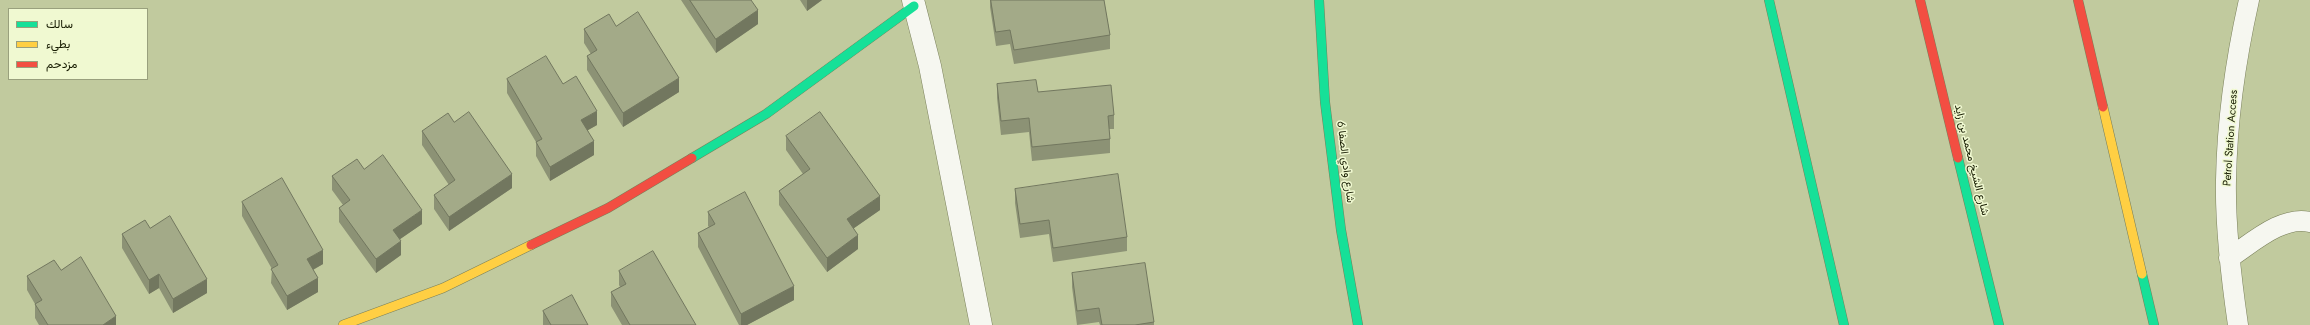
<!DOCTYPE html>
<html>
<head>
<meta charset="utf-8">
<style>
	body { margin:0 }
	#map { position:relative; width:2310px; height:325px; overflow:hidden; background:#c1ca9e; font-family:Jost,Vazirmatn,sans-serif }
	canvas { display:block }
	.legend { position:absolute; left:8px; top:8px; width:140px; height:72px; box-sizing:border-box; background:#f0f9d1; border:1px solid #99a07d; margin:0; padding:5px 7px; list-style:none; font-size:12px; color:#161b00 }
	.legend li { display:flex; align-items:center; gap:8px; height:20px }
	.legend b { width:20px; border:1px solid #99a07d }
</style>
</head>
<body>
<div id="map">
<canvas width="2310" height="325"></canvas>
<ul class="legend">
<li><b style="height:5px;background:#16e098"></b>سالك</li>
<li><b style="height:5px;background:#ffcf43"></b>بطيء</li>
<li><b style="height:5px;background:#f24e42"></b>مزدحم</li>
</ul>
</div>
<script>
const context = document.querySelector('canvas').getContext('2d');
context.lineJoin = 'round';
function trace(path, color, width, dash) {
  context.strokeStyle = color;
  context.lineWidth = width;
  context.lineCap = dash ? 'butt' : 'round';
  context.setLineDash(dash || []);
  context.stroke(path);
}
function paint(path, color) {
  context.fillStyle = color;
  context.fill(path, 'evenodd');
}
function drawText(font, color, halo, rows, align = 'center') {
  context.font = font + ' Jost,Vazirmatn,sans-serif';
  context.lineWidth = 3;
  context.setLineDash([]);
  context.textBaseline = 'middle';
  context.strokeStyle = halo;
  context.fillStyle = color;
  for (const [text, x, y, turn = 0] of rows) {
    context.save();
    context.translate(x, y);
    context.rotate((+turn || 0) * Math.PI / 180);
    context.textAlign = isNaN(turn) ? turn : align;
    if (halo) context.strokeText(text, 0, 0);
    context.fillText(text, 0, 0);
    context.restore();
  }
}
const lane = new Path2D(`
	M2229,258c22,-14 53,-43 81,-36
	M2238,325c-7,-48 -13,-97 -12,-145 1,-59 10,-122 23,-180`);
const street = new Path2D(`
	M913,0l17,66 51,259`);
const fast = new Path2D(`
	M1319,0l6,102 16,128 17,95
	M1769,0l75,325
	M692,158l74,-44 148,-108
	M1958,158l41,167
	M2142,274l12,51`);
const slow = new Path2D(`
	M2103,107l39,167
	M343,325l100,-37 88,-43`);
const jam = new Path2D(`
	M1920,0l38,158
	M2078,0l25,107
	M531,245l77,-37 84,-50`);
trace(lane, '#797f5a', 21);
trace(street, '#797f5a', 23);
trace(fast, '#797f5a', 10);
trace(slow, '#797f5a', 10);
trace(jam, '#797f5a', 10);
trace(lane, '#f6f7f0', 20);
trace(street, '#f6f7f0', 22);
trace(fast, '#16e098', 9);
trace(slow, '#ffcf43', 9);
trace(jam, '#f24e42', 9);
paint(new Path2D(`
	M681,0h70l7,24 -42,29z
	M800,0h22l-15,11z
	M990,0h114l6,35v14l-96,15 -4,-20 -14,2 -6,-39z
	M616,26l63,66 -56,35 -36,-57v-14l4,-2 -7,-11v-14z
	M507,79l56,5 34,41 -9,5 6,25 -44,26 -14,-25v-14l-29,-49z
	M997,84l41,8 76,23v14h-5l1,10v14l-78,8 -3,-29 -28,3 -4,-37z
	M454,122l58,66 -63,43 -15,-22v-14l15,-10 -27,-40v-14z
	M786,136l94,74 -26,18 4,21 -31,23 -48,-67v-14l24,-17 -17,-24z
	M364,169l58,55 -22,15 1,16 -25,18 -37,-51v-14l4,-3 -11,-15v-14z
	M1015,189l112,48v14l-74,11 -4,-28 -29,4 -5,-35z
	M242,202l81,62 -10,6 5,22 -31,18 -16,-27 1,-14 -30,-53z
	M708,212l86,88 -47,25h-8l-41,-78v-14l11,-6 -1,-1z
	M150,228l57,65 -34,20 -14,-25 -10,6 -27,-46v-14z
	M61,270l55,55h-77l-4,-7v-14l-8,-14v-14z
	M619,271l77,54h-74l-11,-19v-14l9,-5 -1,-2z
	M1072,273l82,49v3h-54l-1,-3 -22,3 -5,-38z
	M543,311l45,14h-45z`), '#8c9275');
paint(new Path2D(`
	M807,0h15l-15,11z
	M758,10v14l-42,29v-14z
	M679,78v14l-56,35v-14z
	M597,111v14l-16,9v-14z
	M594,141v14l-44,26v-14z
	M512,174v14l-63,43v-14z
	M880,196v14l-33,23v-14z
	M422,210v14l-29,20v-14z
	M858,235v14l-31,23v-14z
	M401,241v14l-25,18v-14z
	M323,250v14l-16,9v-14z
	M159,274v14l-10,6v-14z
	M318,278v14l-31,18v-14z
	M207,279v14l-34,20v-14z
	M794,286v14l-47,25h-6v-11z
	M116,316v9h-13z`), '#72775f');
const building = new Path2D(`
	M690,0h61l7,10 -42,29z
	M991,0h113l6,35 -96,15 -4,-20 -14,2z
	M638,12l41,66 -56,35 -36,-57 10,-6 -13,-21 25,-15 7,12z
	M546,56l17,28 13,-8 21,35 -16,9 13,21 -44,26 -14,-25 6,-3 -35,-60z
	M1036,80l2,12 73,-7 3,30 -6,1 2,23 -78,8 -3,-29 -28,3 -4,-37z
	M469,112l43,62 -63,43 -15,-22 21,-15 -33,-49 26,-18 6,9z
	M820,112l60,84 -33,23 11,16 -31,23 -48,-67 31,-22 -24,-33z
	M383,155l39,55 -29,20 8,11 -25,18 -37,-51 11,-8 -18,-24 25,-17 7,10z
	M1118,174l9,63 -74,11 -4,-28 -29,4 -5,-35z
	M282,178l41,72 -16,9 11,19 -31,18 -16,-27 7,-4 -36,-63z
	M745,192l49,94 -53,28 -43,-81 17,-9 -7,-12z
	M170,216l37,63 -34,20 -14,-25 -10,6 -27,-46 23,-14 5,8z
	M653,251l43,74h-66l-19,-33 15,-8 -7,-13z
	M81,257l35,59 -13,9h-55l-13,-21 7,-4 -15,-24 27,-16 7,10z
	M1145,263l9,59 -19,3h-33l-3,-17 -22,3 -5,-38z
	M572,295l16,30h-37l-8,-14z`);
paint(building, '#a3aa88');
trace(building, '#72775f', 1);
drawText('11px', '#161b00', '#f0f9d1', [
	["Petrol Station Access",2231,138,-86],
	["شارع الشيخ محمد بن زايد",1971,160,76],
	["شارع وادي الصفا 6",1345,162,83]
]);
</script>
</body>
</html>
